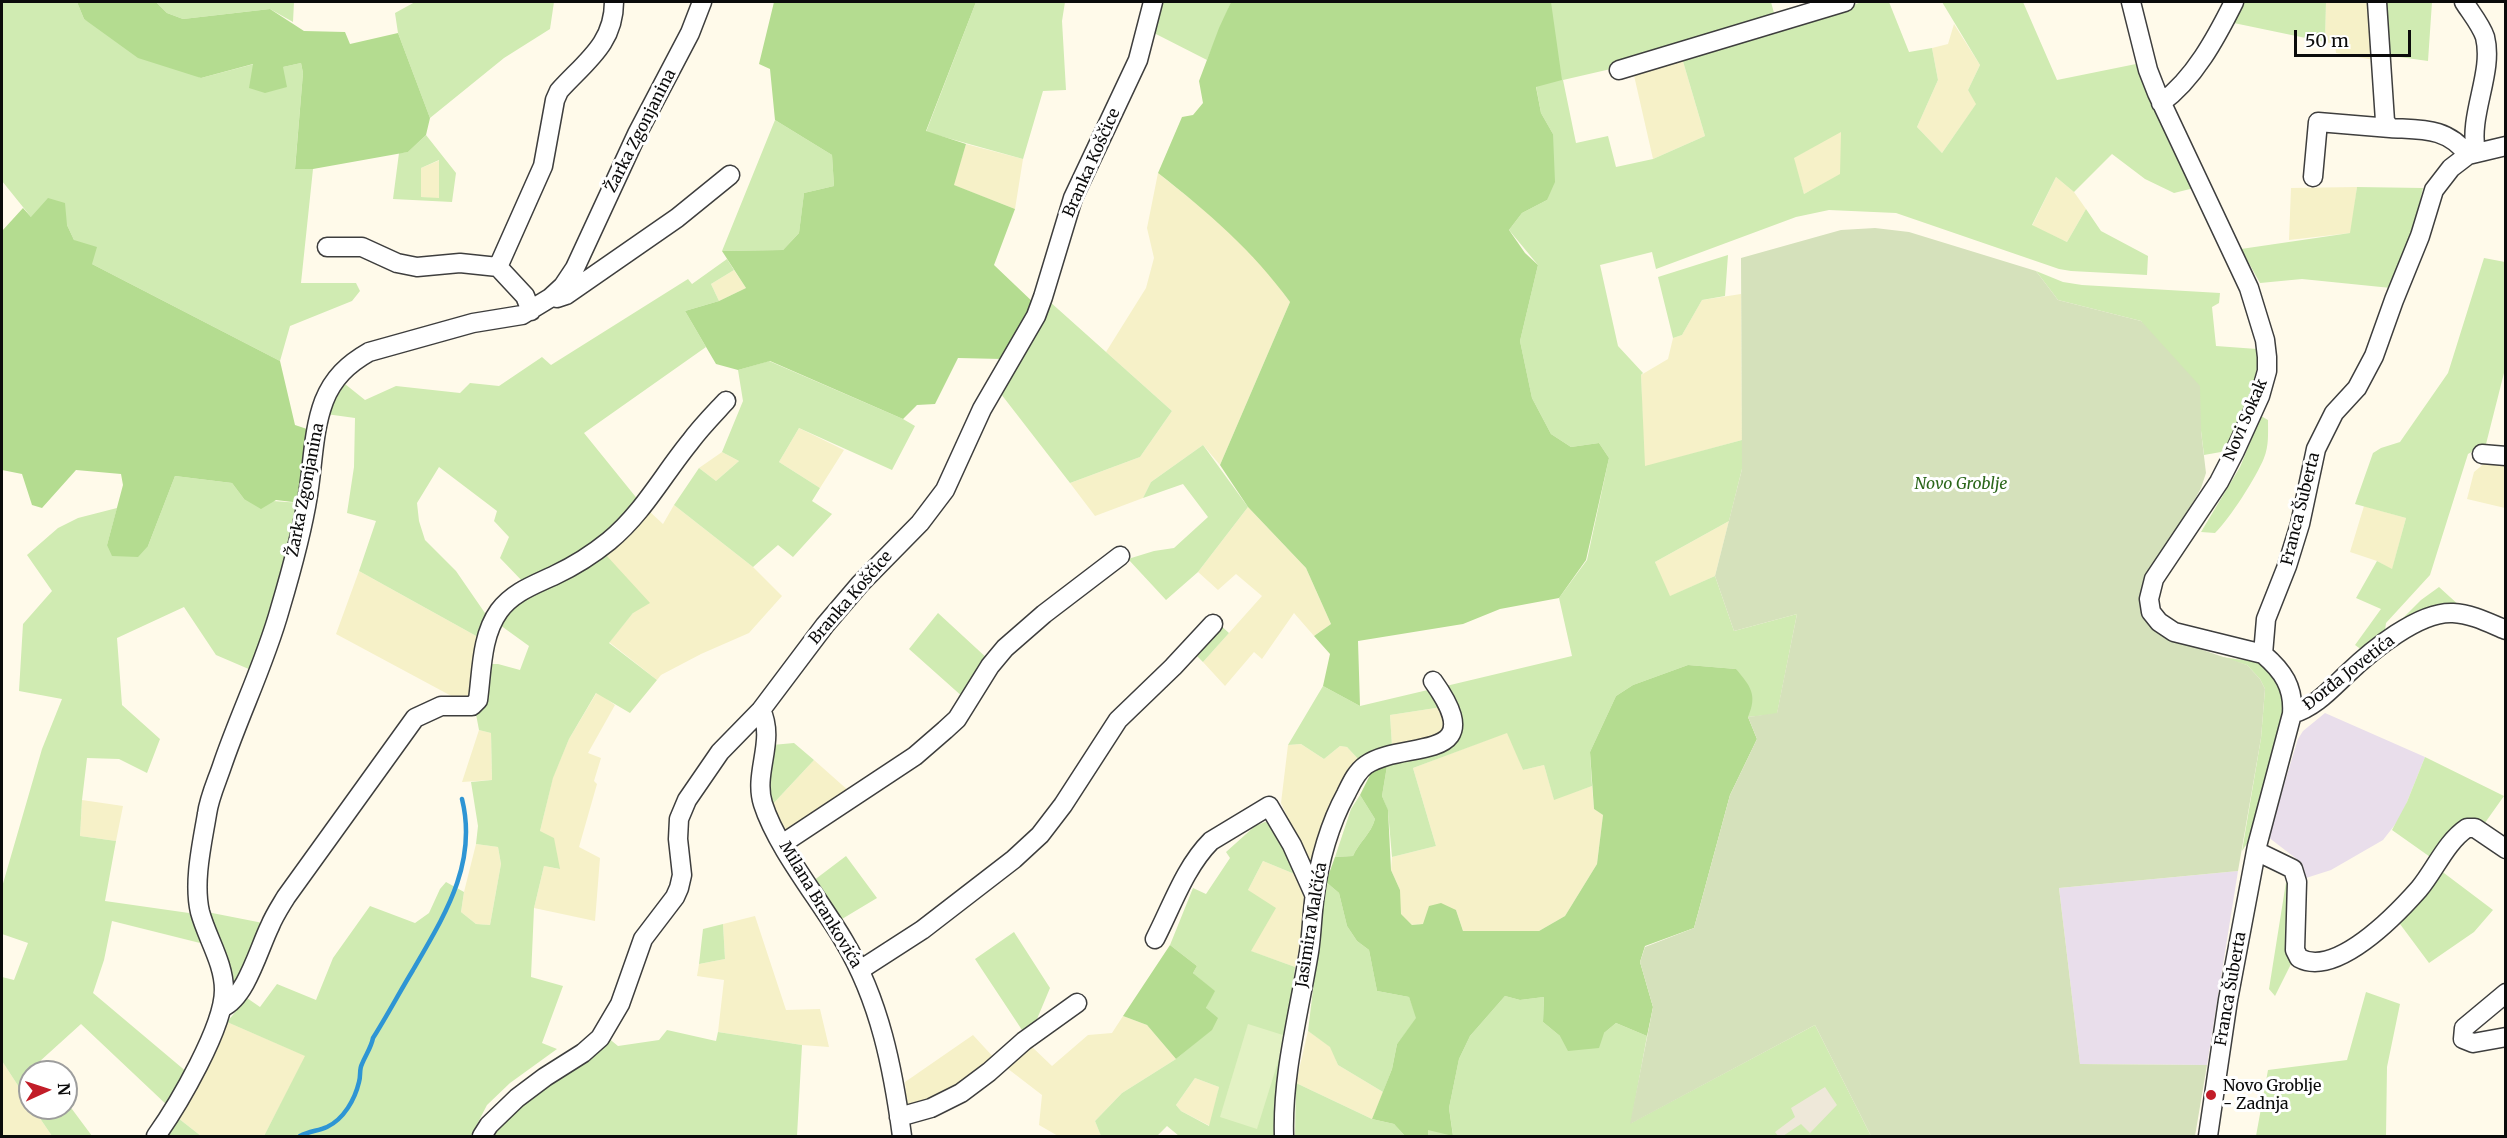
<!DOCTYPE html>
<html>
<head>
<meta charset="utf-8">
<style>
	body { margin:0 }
	#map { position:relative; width:2507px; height:1138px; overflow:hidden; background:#fffaea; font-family:Merriweather,serif }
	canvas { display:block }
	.frame { position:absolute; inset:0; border:3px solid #0b0b0b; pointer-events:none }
	.north { position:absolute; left:18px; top:1060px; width:60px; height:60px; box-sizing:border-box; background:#fff; border:2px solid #9d9d9d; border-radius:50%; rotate:87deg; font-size:16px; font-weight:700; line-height:24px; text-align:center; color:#0b0b0b }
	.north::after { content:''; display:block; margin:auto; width:21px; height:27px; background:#c21d28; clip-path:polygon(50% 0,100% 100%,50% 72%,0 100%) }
	.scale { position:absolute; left:2294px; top:30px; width:117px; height:27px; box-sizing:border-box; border:3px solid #0b0b0b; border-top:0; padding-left:8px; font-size:18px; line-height:21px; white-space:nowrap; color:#0b0b0b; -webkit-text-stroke:4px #fff; paint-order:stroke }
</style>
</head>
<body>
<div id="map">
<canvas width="2507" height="1138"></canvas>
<div class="frame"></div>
<div class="north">N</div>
<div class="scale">50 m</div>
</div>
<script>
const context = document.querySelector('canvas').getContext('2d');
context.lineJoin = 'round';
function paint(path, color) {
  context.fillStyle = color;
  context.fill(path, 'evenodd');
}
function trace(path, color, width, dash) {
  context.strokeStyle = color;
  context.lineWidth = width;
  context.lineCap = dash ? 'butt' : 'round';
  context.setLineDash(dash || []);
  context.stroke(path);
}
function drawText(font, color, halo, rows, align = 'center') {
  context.font = font + ' Merriweather,serif';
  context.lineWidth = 6;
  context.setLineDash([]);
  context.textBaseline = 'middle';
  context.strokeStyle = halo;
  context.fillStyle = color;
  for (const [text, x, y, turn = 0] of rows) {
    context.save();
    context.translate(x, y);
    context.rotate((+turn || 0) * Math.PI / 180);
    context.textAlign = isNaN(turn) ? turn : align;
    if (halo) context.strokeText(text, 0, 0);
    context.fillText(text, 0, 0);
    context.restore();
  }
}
paint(new Path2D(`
	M2325,713l100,44 -24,60 -18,23 -52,30 -25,8 -4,-15 -34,-26 30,-98 5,-8z
	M2238,871l-31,194 -127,-1 -21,-176z`), '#e9deeb');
paint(new Path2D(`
	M2326,2h43l5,58 -38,-7 -1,-9 -10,-2z
	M1954,24l26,41 -12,25 9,13 -35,50 -25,-26 21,-47 -6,-32 16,-4z
	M1682,58l23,78 -52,23 -20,-88z
	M1841,131v43l-37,20 -11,-36z
	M966,144l57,15 -8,50 -62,-24z
	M440,160v39l-20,-2 1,-29z
	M1158,173l55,44 22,21 31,31 24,33 -70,163 -17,-20 -52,37 -8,16 -48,18 -25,-33 70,-26 32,-46 -66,-59 40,-64 8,-30 -7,-30z
	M2056,177l18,15 12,17 -19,33 -35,-16z
	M2357,187l-6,46 -62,7 2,-52z
	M734,270l12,18 -27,13 -8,-17z
	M1741,294l1,146 -98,27 -3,-92 27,-16 5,-21 9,-3 20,-35z
	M799,428l45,22 -24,38 -41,-26z
	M722,452l17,9 -23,20 -17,-13z
	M2486,462h19v46l-38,-9 7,-27z
	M674,505l79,62 29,29 -33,37 -48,21 -40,21 -4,5 -48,-38 24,-29 -27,-58 43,-44 14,13z
	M2364,506l42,12 -14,52 -15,-9 -27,-9z
	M1248,507l58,61 25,56 -17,12 -20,-23 -32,46 -8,-7 -29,34 -22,-24 59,-66 -26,-22 -18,16 -20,-18z
	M1729,521l-14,55 -46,21 -14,-35z
	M359,571l119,66 -7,60 -14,2 -121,-65z
	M597,692l18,13 -27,48 13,5 -7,23 3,3 -18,63 21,11 -5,63 -61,-13 10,-42 15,3 -19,-38 13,-54 16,-38z
	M1442,707l3,20 -6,11 -47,8 -2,-31z
	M479,730l12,3 1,47 -30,2z
	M1508,732l15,38 21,-5 10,34 38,-13 2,23 9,6 -6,49 -32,52 -26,15h-76l-7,-21 -32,14 -12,1 -12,-11v-24l-9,-20 1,-13 44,-11 -23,-78z
	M1301,744l23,15 16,-13 7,1 12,13 -47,111 -31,-68 7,-58z
	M814,760l36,32 -60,38 -10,-1 -9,-23z
	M82,800l41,6 -7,35 -36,-5z
	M476,844l22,3 3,17 -11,61 -14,-1 -15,-12 3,-20z
	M1263,861l34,14 8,22 -1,31 -9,39 -45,-16 -2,-61z
	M755,916l31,94 34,-1 9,38 -27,-2 -84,-13 6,-52 -27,-4 2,-12 26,-5 -2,-35z
	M1123,1016l24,9 29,34 -54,34 -27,28 6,15h-43l-19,-11 3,-30 -39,-30 26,-21 23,22 36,-31 24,-2z
	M227,1022l79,34 -42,80h-63l-23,-18z
	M1308,1031l23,16 7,18 45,27 -11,27 -76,-36z
	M973,1035l23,25 -44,33 -45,14 -2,-25z
	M2,1061l28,43v4h3l19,28h-50z
	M1195,1078l24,9 -9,39 -29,-15 -5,-6z`), '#f6f1c8');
paint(new Path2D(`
	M2,2h75l7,17 117,59 53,-14 29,3 18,-4 2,10 -8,95 18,1 -12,114h55l4,8 -8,10 -62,25 -10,35 -188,-97 -18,-24 -7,-15 -36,-8 -29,-36z
	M156,2h138l-1,20 -23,-13 -87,10 -16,-6z
	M415,2h139l-4,27 -46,29 -74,60 -32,-85 -3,-20z
	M976,2h89l-3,19 4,69 -23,1 -20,68 -97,-27z
	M1160,2h71l-24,58 -55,-28z
	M1551,2h220l3,11 -159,55 -52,12 13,63 32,-7 8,31 37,-8 52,-23 -23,-78 180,-56h27l20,50 23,-4 6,32 -21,47 25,26 34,-49 -8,-14 12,-25 -38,-63h81l34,78 79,-16 35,83 23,41 -20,5 -29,-14 -33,-25 -38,38 -18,-15 -24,48 35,17 19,-33 15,22 47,25 -1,19 -76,-4 -12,-2 -163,-56 -67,-3 -33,7 -140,52 -4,-17 -52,13 18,81 25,27 -2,2 4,91 97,-26v29l-13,52 -74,41 15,34 45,-20 19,55 63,-17 -20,100 -29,3 -12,-48 -48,-4 -55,20 -17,11 -26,56 2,34 -38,14 -10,-35 -21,5 -16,-37 -94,35 23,78 -44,11 -4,-46 -6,-15 5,-30 53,-17 12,-7 -6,-56 126,-30 -13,-58 28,-38 22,-102 -10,-15 -28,4 -20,-13 -19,-36 -12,-57 18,-76 -29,-35 13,-17 25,-13 6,-66 -12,-21 -5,-27zM1841,132l-1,42 -36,20 -10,-36z
	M2241,2h85l-1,40 -96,-20z
	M2381,2h51l-4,59 -43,-6z
	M775,120l57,35 2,31 -30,7 -5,40 -16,17 -61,1z
	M426,135l30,38 -4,29 -59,-3 6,-46 9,-1zM439,160v38l-18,-1v-29z
	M2357,187l66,1 -13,58 -19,42 -89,-9 -42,4 -19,-34 109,-16z
	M1728,255l-3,41 -23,4 -20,35 -9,3 -15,-61z
	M2484,258l21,4v107l-20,79 -8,1 -9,5 -38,121 -44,48 -2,15 -22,12 -7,-5 26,-36 -25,-11 21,-37 15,8 14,-51 -51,-14 18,-51 8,-5 19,-6 48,-69z
	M727,259l7,11 -23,14 8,17 -34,10 21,36 -122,86 55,68 -32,34 -82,49 -25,-26 9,-21 -15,-16 3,-10 -58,-44 -22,36 2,18 6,19 31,31 31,45 -9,21 -119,-66 17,-50 -29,-8 7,-46 1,-49 -29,-4 19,-30 20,16 31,-14 64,7 10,-10 29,3 43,-29 9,8 137,-86 4,5z
	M2036,271l27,11 19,3 138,8 -1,10 -7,4 4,39 41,3c3,36 -13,67 -25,101l-28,5 -3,-24 -60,-110 -83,-21z
	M1049,301l123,110 -32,46 -70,26 -69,-89z
	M769,361l134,58 12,7 -23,44 -93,-42 -20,34 41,26 -8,13 20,13 -39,43 -15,-12 -25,22 -79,-62 25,-37 17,13 23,-20 -17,-9 21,-51 -5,-31z
	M2261,416l7,4c0,13 1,26 -4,38 -7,18 -35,62 -49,75l-14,-1 39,-65z
	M1203,445l45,62 -50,65 -32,28 -38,-41 26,-8 20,-3 34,-31 -25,-33 -40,14 8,-16z
	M175,476l57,7 12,16 57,4 -29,110 -21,57 -35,-15 -32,-48 -67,31 5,67 38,34 -13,34 -28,-14 -32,-1 -5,42 -2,36 36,5 -11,60 84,12 15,31 -92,-23 -8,39 -11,33 95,80 -19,34 -88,-83 -42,38 6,10h-15v32l-28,-43v-84l12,3 14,-37 -26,-9v-47l40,-138 20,-50 -43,-8 4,-67 29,-33 -25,-36 31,-27 20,-10 39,-10 -10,37 41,1z
	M606,555l44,48 -17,10 -24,30 48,37 -27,33 -34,-20 -27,46 -16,39 -13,53 14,7 6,31 -16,-3 -10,42 -3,69 32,9 -21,57 15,6 -47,34 -23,22 -16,31h-207l41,-80 -78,-34 20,-24 13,9 17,-23 39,16 17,-42 37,-52 45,17 14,-10 11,-24 6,-7 18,10 -3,20 15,12 14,1 11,-61 -3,-17 -22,-3 2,-18 -7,-44 21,-2 -1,-47 -12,-3 -4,-21 9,-2 5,-43h9l22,6 9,-24 -29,-21c20,-37 70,-52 106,-70z
	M2439,587l22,20 -68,21 28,-28z
	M938,613l51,47 -25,38 -55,-49z
	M1219,624l10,9 -26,29 -11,-11z
	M2215,656l42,6 10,6 14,19 4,32 -35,120 -8,12 19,-113 4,-49 -5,-10 -13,-14z
	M1323,686l37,20 72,-17 10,18 -52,8 2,31 -33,14 -12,-13 -7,-1 -16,13 -23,-15 -13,1z
	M794,743l20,17 -43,46 -5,-26 6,-35z
	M2425,757l79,39 -22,31 -49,32 -41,-29 15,-28z
	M1360,795l15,24c-4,15 -16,23 -22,37l-18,1 16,-48z
	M1265,822l8,1 24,52 -34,-14 -15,29 28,18 -25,43 44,16 -5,62 -16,107h-95l-12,-10 -10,10h-56l-6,-15 27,-28 54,-34 36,-30 -6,-21 8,-17 -21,-18 4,-7 -27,-21 23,-57 13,6 24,-36 -4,-6 29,-26zM1195,1078l24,9 -10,39 -28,-15 -5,-6z
	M846,856l31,42 -40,24 -24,-41z
	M2440,870l53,40 -19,22 -45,31 -32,-43z
	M2287,876l4,5 2,79 -18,36 -6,-7z
	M1326,882l13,11 8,33 10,15 12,9 8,41 32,6 8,21 -20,26 -5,25 -9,23 -45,-27 -8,-18 -22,-16z
	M207,912l56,11 -31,69z
	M723,924l2,35 -26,5 4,-35z
	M1014,932l36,56 -13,31 -13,14 -49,-74z
	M2366,992l34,12 -13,63 -1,69h-130l12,-66 79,-10z
	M1505,996l15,4 24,-3 -1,25 17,14 44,-3 12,-10 31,13 -16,87 184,-98 56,111h-443v-7l25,6 -4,-27 10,-49 11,-23z
	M667,1030l49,11 2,-9 84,13 -5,91h-307l56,-51 61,-48 11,9 41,-6z
	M1296,1083l76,36 22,5 11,12h-110z
	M66,1101l26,35h-40l-19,-28h33z
	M178,1118l23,18h-37z`), '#d0ebb2');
paint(new Path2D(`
	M77,2h79l11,11 16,6 87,-10 34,22 41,1 5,12 48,-11 32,85 -4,17 -18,17 -95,17h-18l8,-96 -2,-10 -18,4 4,20 -22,6 -16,-5 4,-24 -52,14 -63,-20 -54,-39z
	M774,2h202l-50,129 40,13 -12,41 61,24 -21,56 42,40 -34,54 -44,-1 -23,46 -18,1 -14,14 -133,-58 -32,9 -22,-6 -31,-53 34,-10 27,-13 -24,-37 61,-1 16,-17 5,-40 30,-7 -2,-31 -57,-35 -5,-51 -11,-5z
	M1231,2h320l11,78 -26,7 5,26 12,21 2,48 -8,18 -25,13 -13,17 16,23 13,12 -18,76 12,57 19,36 20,13 28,-4 10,15 -23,102 -27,38 -59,11 -37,15 -105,17 2,65 -37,-20 7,-32 -16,-18 17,-12 -25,-56 -58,-61 -28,-42 70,-163c-37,-51 -82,-90 -132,-129l24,-56 11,-2 10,-12 -4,-22 20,-53z
	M48,198l17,5 2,22 7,15 23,7 -5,17 188,97 15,64 15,5 -9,73 -25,-3 -15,9 -17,-10 -12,-16 -57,-7 -27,70 -10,11 -26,-1 -5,-11 16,-60 -2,-11 -45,-4 -34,38 -10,-3 -10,-31 -20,-4v-239l21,-23 8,9z
	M1688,665l48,4c14,17 22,25 12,48l9,22 -27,56 -36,133 -49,18 -5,16 13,45 -6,29 -31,-13 -12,10 -5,15 -31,3 -8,-15 -17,-14 1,-25 -24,3 -15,-4 -35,40 -11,23 -10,49 4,28 -25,-6v6h-23l-11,-12 -22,-5 20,-50 5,-25 19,-26 -7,-21 -32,-6 -8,-41 -12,-9 -10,-15 -8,-33 -13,-11 9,-25 18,-1c6,-14 18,-22 22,-37l-15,-24 12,-24 15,-5 -5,30 6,14 3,60 9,20 1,24 11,11 11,-1 6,-18 12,-3 15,7 7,21h76l26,-15 32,-52 6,-49 -9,-6 -4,-57 26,-56 17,-11z
	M1170,945l27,21 -4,7 22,18 -9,17 12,10 -6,12 -36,29 -29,-34 -24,-9z`), '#b4dc90');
paint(new Path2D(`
	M1875,228l34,4 127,39 22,29 83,21 59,65 1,45 5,42 -5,15 -58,105 33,48 71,24 13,14 5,10 -4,49 -23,133 -179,17 21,176 127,1 -12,71h-324l-56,-111 -185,99 23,-117 -13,-45 5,-15 49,-19 36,-133 27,-56 -9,-22 29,-4 20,-99 -63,17 -19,-55 27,-107 -1,-211 100,-28z`), '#d5e1bb');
paint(new Path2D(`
	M1248,1024l38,12 -29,93 -37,-12z`), '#e3f2c4');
paint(new Path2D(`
	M1825,1087l12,18 -27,28 -9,-9 -18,12h-5l-3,-4 20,-15 -4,-9z`), '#eee8d9');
trace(new Path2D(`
	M300,1136c9,-5 18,-5 27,-9 17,-8 28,-28 32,-45 2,-6 0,-13 3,-18 4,-10 9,-16 11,-26 14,-22 26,-45 40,-68 31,-54 65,-106 49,-171`), '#2e95d4', 4.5);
const minor = new Path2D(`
	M2131,2l17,68 9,23 92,195 16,52 2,17v14l-7,25 -25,55 -16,31 -65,97 -5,20 2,13 8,10 15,10 89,22
	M2377,2l8,119 5,7c32,2 57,-1 78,27
	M2464,2c7,11 17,23 21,35 9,36 -17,78 -9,115
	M1619,70l226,-68
	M2161,103c33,-24 55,-65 73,-101
	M2313,177l5,-55 72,6
	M327,247h35l35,16 20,4 43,-4 38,4
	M557,298l9,-3 111,-77 53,-43
	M531,311l-6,-15 -27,-29 45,-101 12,-66 4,-9c26,-29 55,-47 55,-89
	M2482,454l24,2
	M761,710c15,31 -8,63 2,94 14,44 57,96 81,137 36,60 49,128 58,195
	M2292,714c23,-7 38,-24 55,-40 24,-23 72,-63 106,-61 19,1 36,10 53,17
	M782,844l133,-88 30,-26 12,-11 33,-53 15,-18 39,-34 76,-58
	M2256,851l37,18 4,13 -2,68 4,8c37,20 97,-43 120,-69 16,-19 27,-47 48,-61h8l31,21
	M1155,939c17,-33 30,-72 56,-98l58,-35 23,39 22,49
	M860,970l62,-40 92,-71 26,-24 23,-30 55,-85 55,-53 40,-43
	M2506,993l-42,35 -1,11 10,4 33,-6
	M223,1007c23,-10 36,-59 47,-81 4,-10 10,-19 16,-29l129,-179 26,-12h31l6,-6c4,-29 3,-64 21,-89 14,-19 35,-26 56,-36 19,-9 38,-21 54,-34 34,-28 54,-66 81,-99 11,-15 24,-28 36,-41
	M899,1117l32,-9 30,-15 28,-21 35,-31 53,-38
	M156,1136c22,-31 68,-109 68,-146 0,-27 -17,-52 -24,-78 -7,-30 2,-68 7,-98 2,-16 10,-33 15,-48 18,-53 43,-103 58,-157 11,-37 22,-76 28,-114 5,-31 5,-65 16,-94 9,-23 24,-37 45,-49l104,-29 49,-8 28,-17 13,-12 12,-18 62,-134 53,-101 12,-31
	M482,1136l7,-11 28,-27 28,-21 38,-24 17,-15 20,-34 23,-65 32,-42 4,-9 3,-13 -4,-36 1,-20 8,-19 33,-48 41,-42 64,-85 35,-41 60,-61 25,-33 37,-81 54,-93 7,-19 30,-99 65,-138 15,-58
	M1284,1136c-2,-61 15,-123 25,-184 3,-19 3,-39 6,-58 4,-33 15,-71 31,-100 5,-10 10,-22 20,-29 37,-26 127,0 67,-84
	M2208,1136l20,-136 29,-154 35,-132c2,-27 -9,-43 -29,-60l3,-35 21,-53 13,-42 16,-75 18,-36 23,-25 17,-32 20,-56 26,-64 14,-46 17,-22 17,-13 38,-9`);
trace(minor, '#3e3e3e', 21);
trace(minor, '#fff', 18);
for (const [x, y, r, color] of [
	[2211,1095,6,"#c21d28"]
]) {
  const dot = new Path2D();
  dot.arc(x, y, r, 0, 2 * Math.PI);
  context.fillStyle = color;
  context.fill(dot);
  trace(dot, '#fff', 2);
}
drawText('16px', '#0b0b0b', '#fff', [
	["Žarka Zgonjanina",641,131,-63],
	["Branka Koščice",1092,163,-66],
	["Novi Sokak",2246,420,-67],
	["Žarka Zgonjanina",306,490,-79],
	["Franca Šuberta",2301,509,-76],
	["Branka Koščice",851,598,-49],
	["Đorđa Jovetića",2349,673,-38],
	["Milana Brankovića",820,905,59],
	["Jasimira Malčića",1312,925,-81],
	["Franca Šuberta",2231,989,-80]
]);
drawText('italic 16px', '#2a6619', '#fff', [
	["Novo Groblje",1961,484]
]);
drawText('16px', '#0b0b0b', '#fff', [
	["Novo Groblje",2223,1086],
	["- Zadnja",2223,1104]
], 'left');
</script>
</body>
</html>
